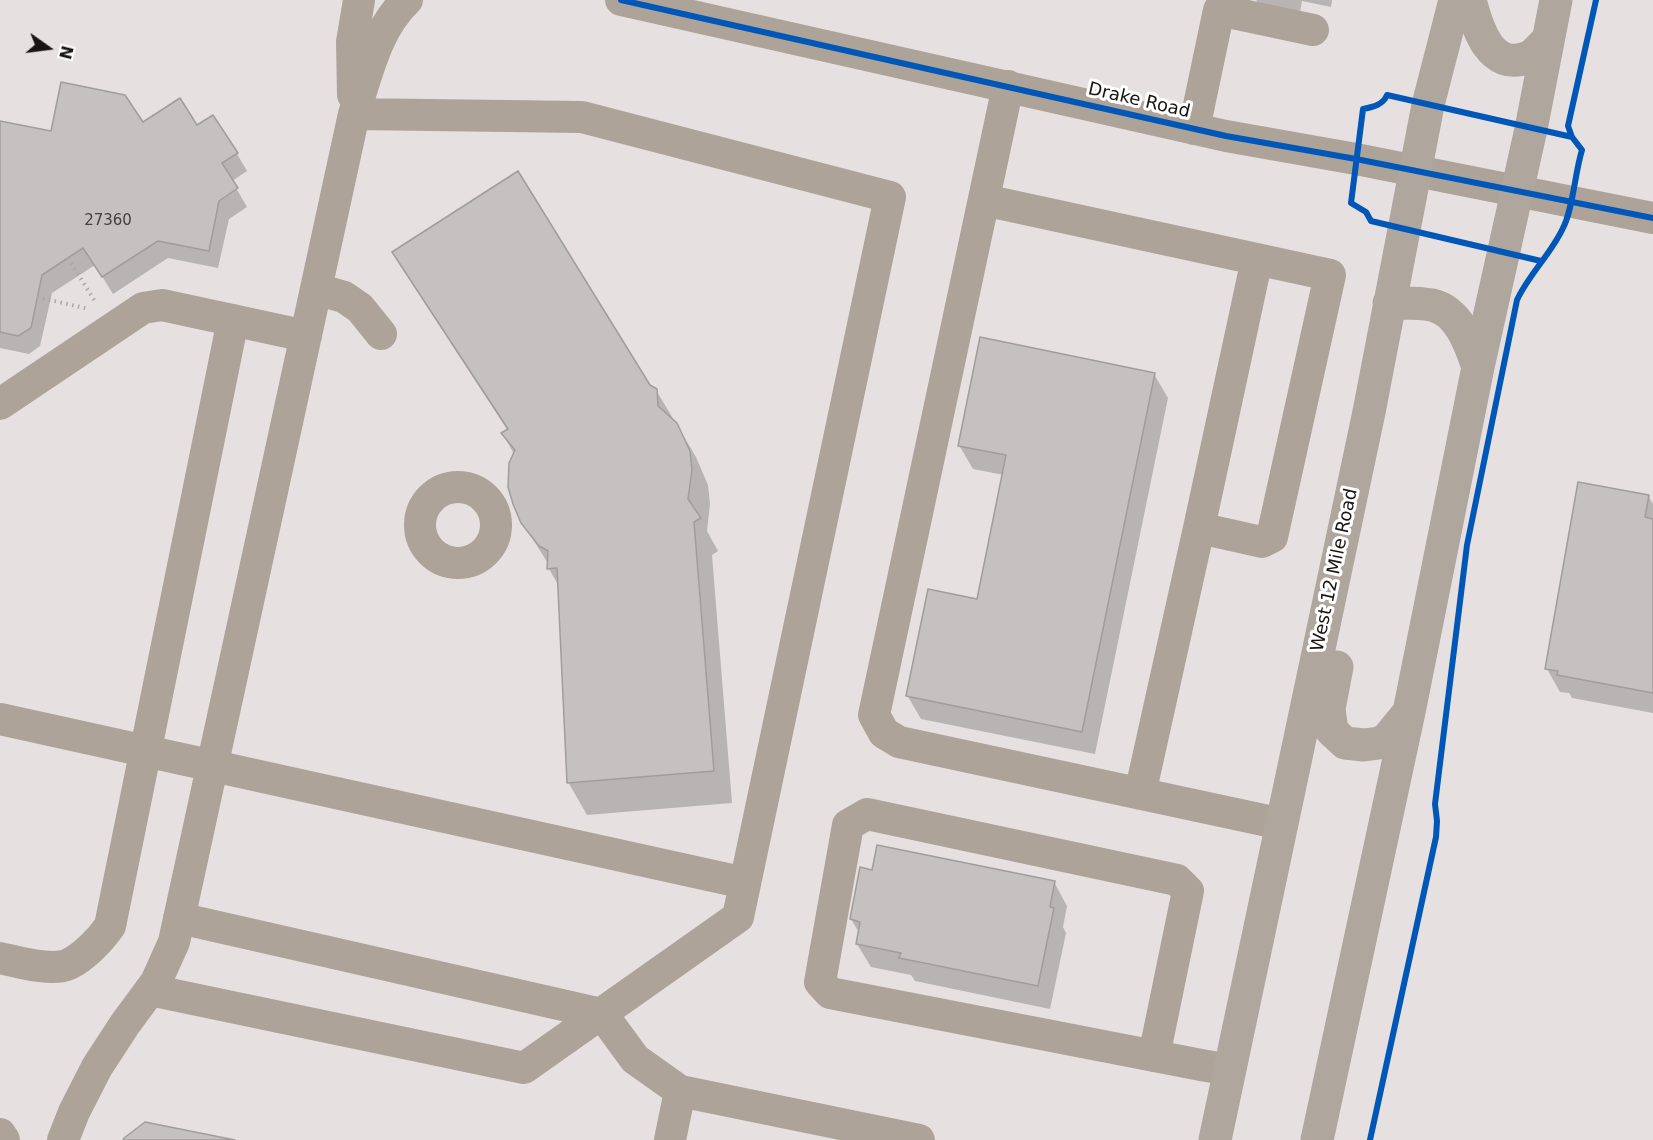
<!DOCTYPE html>
<html>
<head>
<meta charset="utf-8">
<style>
	body { margin:0 }
	#map { position:relative; width:1653px; height:1140px; overflow:hidden; background:#e6e1e0; font-family:"DejaVu Sans",sans-serif }
	canvas { display:block }
	.north { position:absolute; left:18px; top:18px; width:60px; height:60px; -webkit-text-stroke:4px #fff; paint-order:stroke; rotate:104deg; font-size:16px; font-weight:700; line-height:24px; text-align:center; color:#181413 }
	.north::after { content:''; display:block; margin:auto; width:21px; height:27px; background:#181413; clip-path:polygon(50% 0,100% 100%,50% 72%,0 100%) }
</style>
</head>
<body>
<div id="map">
<canvas width="1653" height="1140"></canvas>
<div class="north">N</div>
</div>
<script>
const context = document.querySelector('canvas').getContext('2d');
context.lineJoin = 'round';
function paint(path, color) {
  context.fillStyle = color;
  context.fill(path, 'evenodd');
}
function trace(path, color, width, dash) {
  context.strokeStyle = color;
  context.lineWidth = width;
  context.lineCap = dash ? 'butt' : 'round';
  context.setLineDash(dash || []);
  context.stroke(path);
}
function drawText(font, color, halo, rows, align = 'center') {
  context.font = font + ' "DejaVu Sans",sans-serif';
  context.lineWidth = 6;
  context.setLineDash([]);
  context.textBaseline = 'middle';
  context.strokeStyle = halo;
  context.fillStyle = color;
  for (const [text, x, y, turn = 0] of rows) {
    context.save();
    context.translate(x, y);
    context.rotate((+turn || 0) * Math.PI / 180);
    context.textAlign = isNaN(turn) ? turn : align;
    if (halo) context.strokeText(text, 0, 0);
    context.fillText(text, 0, 0);
    context.restore();
  }
}
paint(new Path2D(`
	M1256,0h76l-1,7 -29,-6 -3,16 -38,-9z
	M0,122l52,11 90,-9 55,3 40,27 10,17 -15,10 15,26 -18,12 -11,49 -50,-10 -55,36 -18,-29 -43,28 -12,53 -11,8 -29,-6z
	M394,252l262,138 40,67 12,28 2,19 -3,27 11,20 -6,4 20,248 -145,12 -19,-33 -8,-194 -11,-19v-4l-27,-43 -8,-68 -11,-20 5,-3 -95,-146z
	M1154,374l14,24 -73,356 -174,-35 -14,-24 71,-94 26,-126 -31,-6 -14,-24z
	M1649,497l4,7v209l-81,-15 -3,-5 -9,-1 -13,-23z
	M873,872l181,10 13,24 -4,21 3,6 -16,76 -135,-28 -4,-6 -40,-8 -14,-23 3,-10 -9,-15z`), '#0003');
const building = new Path2D(`
	M61,82l64,13 18,27 37,-24 17,27 16,-10 25,38 -16,10 16,25 -19,13 -10,50 -51,-10 -56,36 -19,-29 -41,27 -11,53 -13,8 -18,-4v-211l51,10z
	M518,171l132,214 7,4 1,17 19,17 13,28 2,19 -4,29 13,19 -7,4 20,249 -147,12 -10,-215 -10,1 1,-18 -9,-5 -18,-23 -8,-19 -5,-17 1,-24 6,-13 -14,-17 7,-4 -116,-177z
	M980,337l175,36 -73,359 -176,-36 22,-107 49,10 29,-144 -48,-9z
	M1578,482l71,13 -4,22 8,2v174l-96,-18 1,-4 -13,-2z
	M877,845l178,36 -5,26 4,1 -16,78 -139,-28 2,-5 -45,-9 4,-22 -10,-3 10,-52 12,3z
	M145,1122l90,18h-112l1,-2z`);
paint(building, '#c6c1c1');
trace(building, '#a19d9d', 1.5);
trace(new Path2D(`
	M68,258l28,45
	M37,297l52,12`), '#afa8a1', 4, [1.5, 4.5]);
trace(new Path2D(`
	M621,0l605,136 130,23 297,59
	M1008,86l-134,629 10,18 15,9 383,82
	M353,95l-1,-53 7,-42
	M1194,129l25,-119 94,20
	M984,200l346,75 -58,262 -10,5 -63,-14 -59,266
	M316,289l28,8 16,11 21,26
	M0,404l143,-96 19,-3 144,31
	M420 525a38 38 0 1 1 76 0a38 38 0 1 1-76 0Z
	M1199,528l58,-269
	M0,719l745,164
	M179,918l423,96 33,45 45,32 -10,49
	M0,958c18,4 52,14 69,6 15,-7 32,-25 41,-38l123,-606
	M150,990l374,78 214,-151 152,-720 -308,-80 -228,-3
	M1154,1056l34,-165 -11,-11 -310,-66 -19,11 -28,157 10,11 371,72 29,5
	M680,1091l239,49
	M0,1134l4,6
	M63,1140l11,-28 23,-45 28,-43 31,-42 18,-40 180,-828c13,-39 22,-85 53,-114`), '#aea399', 32);
trace(new Path2D(`
	M1470,0c7,27 20,73 59,57 6,-3 12,-11 18,-16
	M1389,303c14,0 29,-1 43,2 27,6 38,39 46,62
	M1337,667l-8,42 3,22 13,12 19,2 15,-2 8,-4 22,-27
	M1215,1140l154,-728 59,-307 27,-105
	M1317,1140l92,-428 69,-345 53,-238 25,-129`), '#afa69e', 33);
trace(new Path2D(`
	M621,0l605,136 130,23 297,59
	M1541,261l-170,-40 -5,-9 -15,-9 12,-94c10,-2 20,-4 24,-14l185,42
	M1370,1140l66,-303 1,-16 -2,-17 32,-259 50,-245c12,-26 34,-46 46,-72 10,-19 12,-56 19,-78l-10,-13 -4,-11 28,-126`), '#0057b8', 6);
drawText('15px', '#443f3e', null, [
	["27360",108,221]
]);
drawText('18px', '#181413', '#fff', [
	["Drake Road",1139,101,13],
	["West 12 Mile Road",1335,570,-78]
]);
</script>
</body>
</html>
